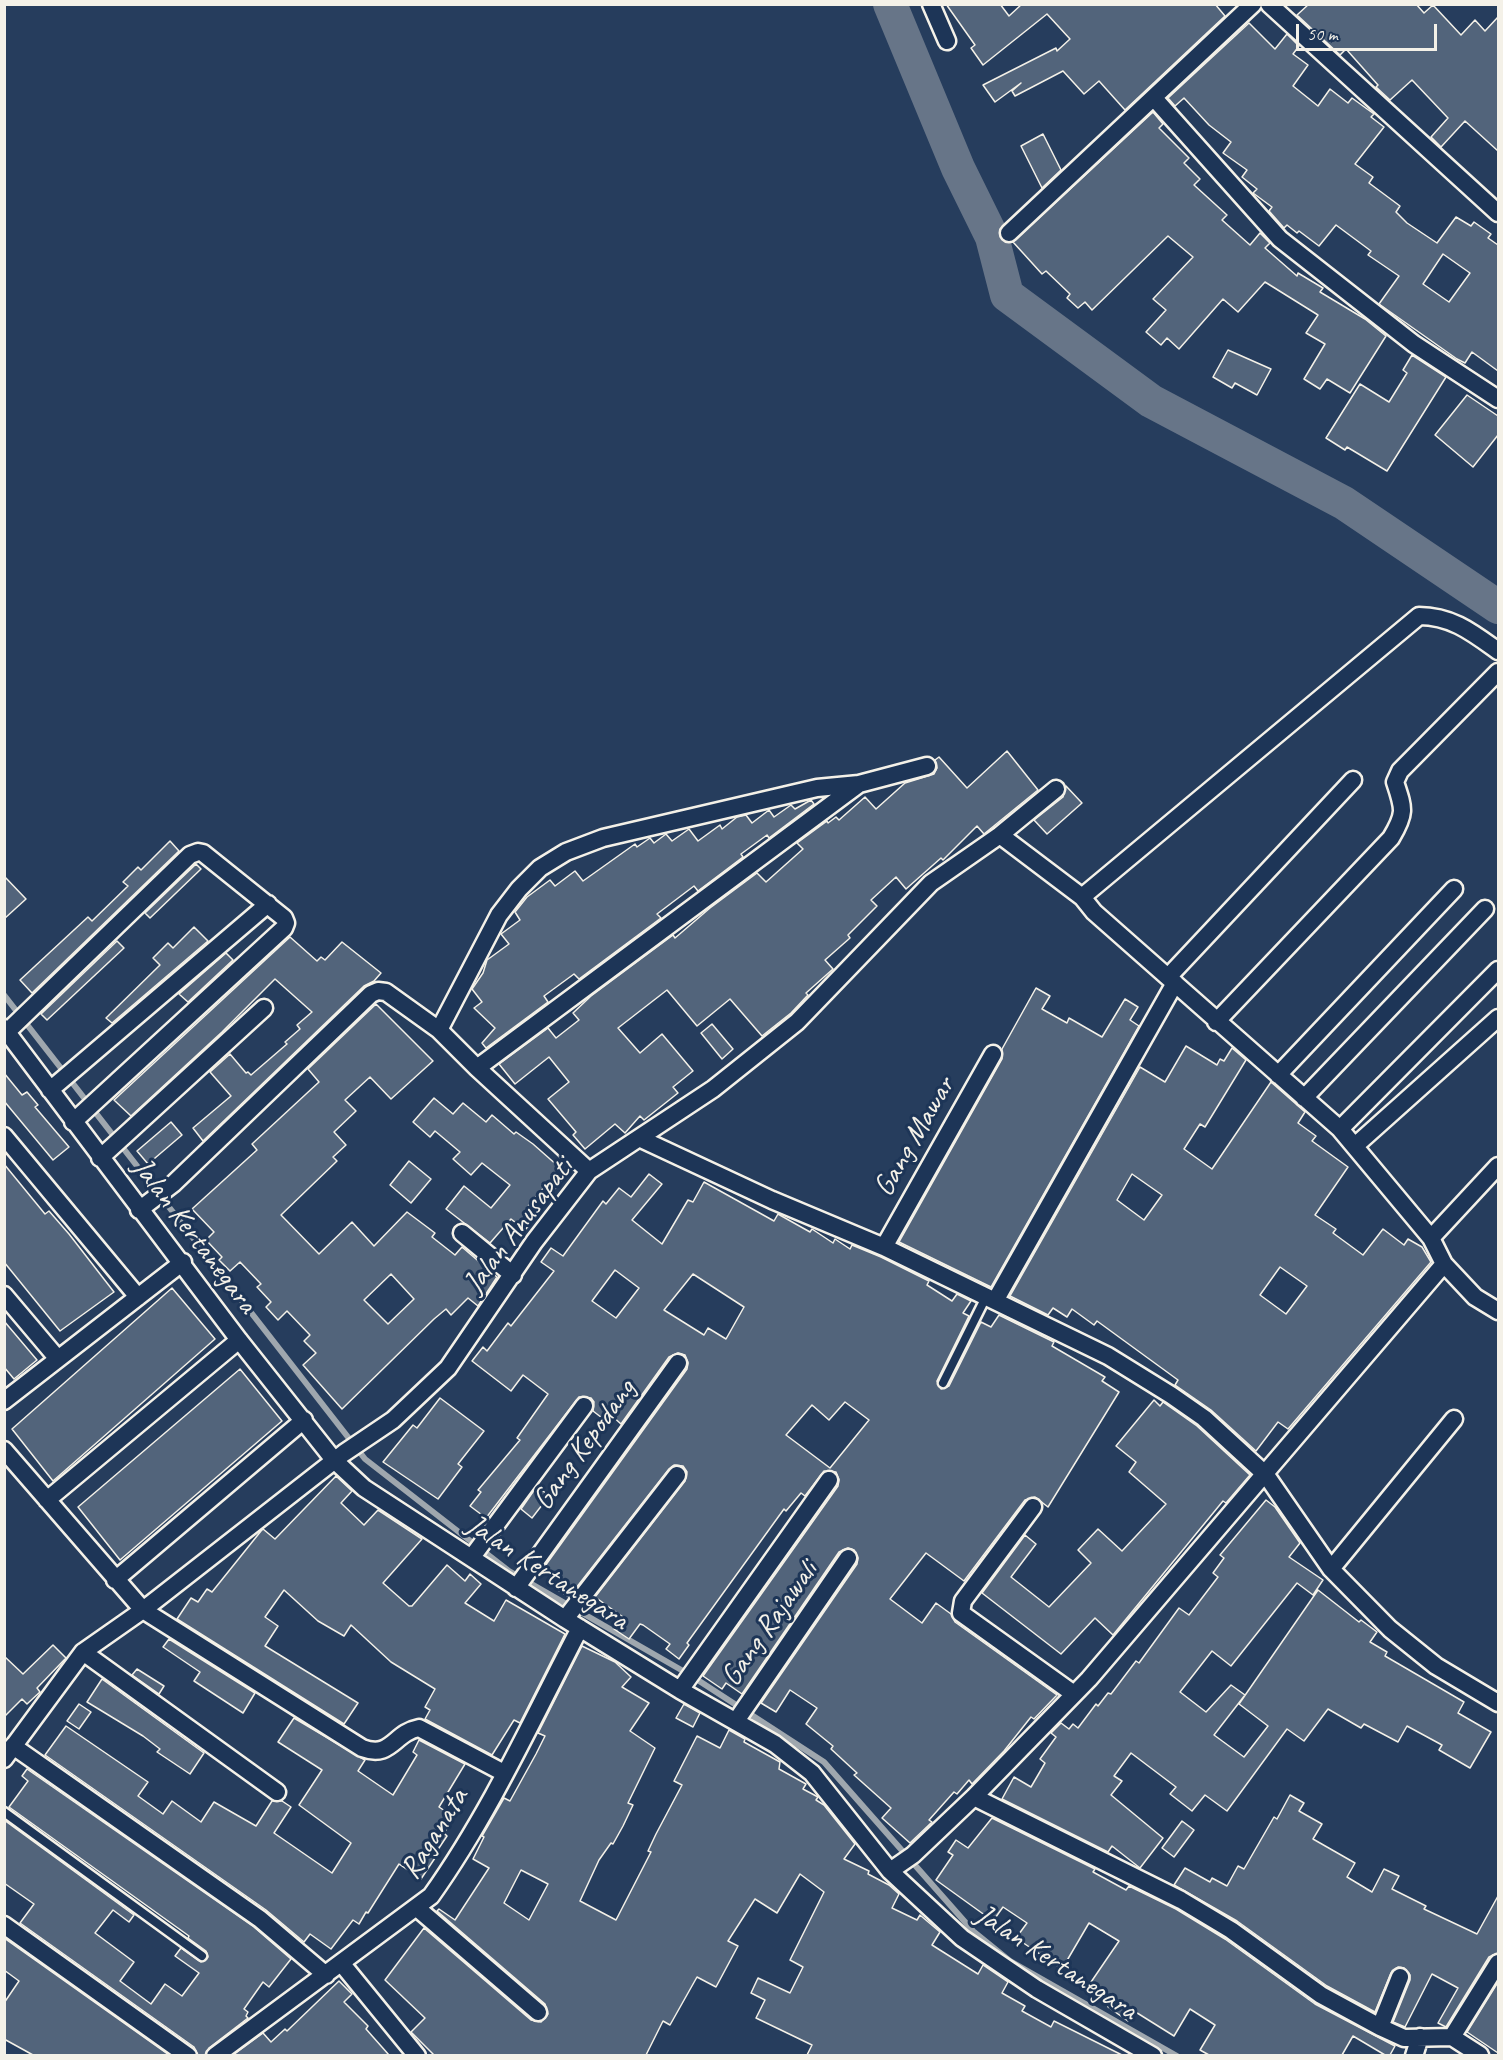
<!DOCTYPE html>
<html>
<head>
<meta charset="utf-8">
<style>
	body { margin:0 }
	#map { position:relative; width:1503px; height:2060px; overflow:hidden; background:#263d5d; font-family:Caveat,sans-serif }
	canvas { display:block }
	.frame { position:absolute; inset:0; border:6px solid #f4f1e8; pointer-events:none }
	.scale { position:absolute; left:1296px; top:24px; width:141px; height:27px; box-sizing:border-box; border:3px solid #f4f1e8; border-top:0; padding-left:8px; font-size:18px; line-height:21px; white-space:nowrap; color:#f4f1e8; -webkit-text-stroke:4px #1d3557; paint-order:stroke }
</style>
</head>
<body>
<div id="map">
<canvas width="1503" height="2060"></canvas>
<div class="frame"></div>
<div class="scale">50 m</div>
</div>
<script>
const context = document.querySelector('canvas').getContext('2d');
context.lineJoin = 'round';
function trace(path, color, width, dash) {
  context.strokeStyle = color;
  context.lineWidth = width;
  context.lineCap = dash ? 'butt' : 'round';
  context.setLineDash(dash || []);
  context.stroke(path);
}
function paint(path, color) {
  context.fillStyle = color;
  context.fill(path, 'evenodd');
}
function drawText(font, color, halo, rows, align = 'center') {
  context.font = font + ' Caveat,sans-serif';
  context.lineWidth = 6;
  context.setLineDash([]);
  context.textBaseline = 'middle';
  context.strokeStyle = halo;
  context.fillStyle = color;
  for (const [text, x, y, turn = 0] of rows) {
    context.save();
    context.translate(x, y);
    context.rotate((+turn || 0) * Math.PI / 180);
    context.textAlign = isNaN(turn) ? turn : align;
    if (halo) context.strokeText(text, 0, 0);
    context.fillText(text, 0, 0);
    context.restore();
  }
}
trace(new Path2D(`
	M4,995l361,464 144,112 181,104 134,87 149,169 37,30 167,95`), '#9fa7ae', 6);
trace(new Path2D(`
	M890,4l68,164 34,69 15,58 144,106 193,102 154,104`), '#677588', 34);
const building = new Path2D(`
	M946,4h54l9,12 13,-12h193l10,12 -100,94 -26,-29 -15,13 -21,-23 -48,25 -3,-5 9,-8 -26,19 -12,-17 73,-37 1,3 13,-12 -23,-25 -64,51 -12,-17 4,-3z
	M1309,4h107l8,9 9,-8 28,30 14,-15 10,11 13,-14v134l-33,-30 -24,26 -10,-10 17,-19 -36,-38 -22,20 -14,-13 2,-2 -32,-36 -6,6 -43,-40z
	M1249,23l26,26 12,-15 12,12 -6,8 15,11 -15,21 25,20 12,-17 18,14 4,-5 22,16 -3,3 13,10 -29,37 18,13 -4,6 31,23 -4,6 11,11 30,20 19,-26 15,9 3,-4 17,12 -3,4 10,7v126l-26,-19 -7,11 -8,-4 -78,-55 20,-28 -31,-21 3,-4 -35,-26 -17,21 -20,-15 -2,2 -10,-8 -3,3 -15,-17 3,-4 -19,-14 4,-4 -15,-12 5,-7 -24,-17 8,-11 -22,-17 -25,-27 -9,8 -7,-8zM1443,254l27,19 -21,29 -26,-18z
	M1153,112l10,12 -4,4 30,30 -5,5 16,16 -6,6 33,30 -5,5 28,25 10,-12 10,10 -5,5 32,28 1,-3 25,15 -3,4 45,27 21,17 -36,57 -23,-14 -7,10 -16,-10 21,-35 -19,-11 12,-18 -53,-33 -27,30 -15,-13 -44,50 -12,-11 -6,7 -15,-13 20,-22 -13,-11 40,-42 -25,-21 -76,74 -7,-8 -7,6 -11,-10 3,-4 -24,-23 -4,3 -29,-32z
	M1043,134l18,36 -19,18 -21,-42z
	M1228,350l43,19 -14,26 -22,-12 -3,5 -19,-11z
	M1412,355l34,22 -59,94 -40,-24 -2,3 -19,-12 34,-54 29,18 18,-29 -4,-3z
	M1467,395l31,21v19l-25,32 -38,-32z
	M1007,751l31,39 -54,44 -7,-8 -34,34 -2,-2 -35,31 -10,-12 -25,23 6,6 -29,29 2,3 -25,22 8,9 -27,24 2,2 -17,18 -29,23 -32,-37 -33,27 -30,-36 -49,38 22,25 22,-19 31,37 -20,16 5,6 -34,27 -4,-4 -15,17 -10,-9 -30,25 -12,-14 3,-3 -28,-33 21,-17 -20,-25 -34,27 -16,-20 49,-36 8,10 23,-18 -6,-7 18,-17 82,-61 2,3 35,-30 47,-35 9,9 37,-33 -6,-6 30,-22 1,2 8,-6 3,3 26,-23 11,12 29,-26 29,-9 3,-6 -2,-8 4,-3 28,31z
	M1066,786l16,17 -35,31 -13,-14 29,-23z
	M811,800l3,4 -45,34 -2,-3 -26,19 2,3 -45,34 -4,-5 -37,28 4,4 -82,61 -5,-5 -30,22 4,6 -62,46 -4,-5 13,-15 -21,-20 8,-6 -10,-13 11,-16 4,-13 22,-16 -8,-10 19,-14 -5,-8 12,-15 23,-17 5,6 20,-15 8,10 52,-37 2,3 13,-9 4,5 12,-9 6,7 17,-12 9,12 22,-16 2,4 15,-12 9,-2 6,8 17,-13 5,7 17,-12 4,4z
	M170,841l9,10 -147,142 -12,-13 68,-63 4,4 36,-35 -5,-4 15,-15 3,3z
	M196,864l5,5 -51,49 -5,-5z
	M4,876l22,23 -22,20z
	M194,927l14,14 -96,82 -6,-5 54,-53 -7,-7 15,-15 5,5z
	M290,937l27,24 4,-4 4,3 17,-18 39,31 -7,8 -10,5 -161,155 -10,-13 38,-32 -21,-24 20,-18 16,19 2,-1 3,3 36,-31 -2,-2 15,-13 -3,-4 15,-13 -37,-33 -53,53 -91,84 -17,-16z
	M117,941l7,7 -77,72 -6,-6z
	M226,953l7,7 -45,42 -9,-8z
	M1036,988l14,8 -8,13 25,14 2,-5 33,19 23,-38 13,8 -8,13 9,6 -148,261 -92,-45 103,-183v-10z
	M376,1004l57,57 -42,38 -21,-22 -25,23 11,11 -22,21 12,13 -13,12 4,4 -56,54 38,39 33,-32 22,24 33,-34 28,21 -3,4 23,18 7,-8 35,30 -19,29 -10,-8 -17,17 -5,-6 -12,10 -92,90 -39,-44 13,-12 -12,-12 6,-6 -23,-24 -9,9 -12,-13 5,-5 -14,-15 4,-3 -21,-22 -10,9 -11,-11 3,-3 -16,-17 8,-8 -22,-23 65,-59 -5,-6 67,-62 -11,-13zM391,1274l23,25 -26,25 -24,-24z
	M712,1024l21,25 -11,10 -21,-26z
	M1186,1046l31,19 3,-6 4,2 8,-13 14,12 -41,67 -5,-3 -16,25 28,20 59,-87 34,30 -7,11 18,13 -4,5 36,26 -33,48 21,14 -3,4 30,22 20,-26 21,16 4,-6 14,8 9,15 -143,167 -10,-7 -22,29 -45,-41 -36,-25 3,-5 -81,-59 -3,4 -22,-16 -5,8 -14,-9 -5,7 -38,-19 130,-229 25,15zM1132,1174l30,21 -18,25 -27,-20zM1280,1267l27,19 -21,28 -26,-19z
	M4,1073l18,22 5,-3 11,13 -3,2 34,40 -16,13 -49,-59z
	M434,1098l19,16 10,-11 23,19 6,-7 22,19 2,-2 17,12 34,30 -14,17 -7,-6 -20,24 10,8 -11,13 -14,-11 -21,24 -44,-34 18,-23 27,22 19,-23 -28,-22 -11,12 -18,-16 7,-7 -25,-21 -5,6 -17,-15z
	M171,1122l11,13 -34,29 -11,-13z
	M409,1161l22,18 -20,24 -21,-18z
	M4,1164l41,50 4,-3 20,23 45,58 -54,39 -56,-69z
	M649,1174l13,10 -30,36 30,24 26,-44 5,2 11,-20 70,39 4,-7 32,18 2,-3 21,14 2,-4 15,10 2,-4 29,12 48,24 -2,4 25,16 5,-7 14,7 -8,12 6,3 -32,65 4,8 8,-3 32,-64 10,5 8,-12 55,27 -2,4 53,31 -3,4 17,11 -71,115 -13,-10 -10,3 -61,81 -38,-28 -36,46 32,24 14,-20 15,11 4,8 102,73 -23,24 -3,-2 -27,34 -32,33 -3,-4 -12,14 -3,-2 -25,28 3,2 -22,21 -28,-25 9,-10 -37,-33 3,-2 -26,-24 2,-3 -27,-22 11,-16 -27,-18 -14,22 -15,-9 96,-139 1,-6 -4,-8 -6,-2 -9,4 -97,142 -16,-11 -4,6 -19,-13 135,-190 1,-6 -3,-8 -12,-1 -19,25 -4,-3 -15,18 -2,-2 -97,134 2,2 -10,14 -13,-10 4,-5 -27,-19 -3,-1 -11,15 -15,-10 9,-12 -28,-20 90,-116 2,-9 -4,-6 -9,-1 -5,4 -100,128 -14,-9 7,-9 -17,-13 142,-197 1,-6 -3,-8 -7,-2 -9,4 -48,67 -10,-9 -5,6 -13,-10 1,-9 -3,-4 -12,-1 -93,121 -16,-12 11,-14 -3,-2 42,-50 -3,-2 31,-44 -25,-19 -12,16 -39,-30 11,-14 4,4 21,-28 3,3 43,-55 -13,-9 10,-14 12,8 40,-55 3,3 13,-16 12,9zM615,1270l24,18 -23,30 -24,-17zM693,1274l51,33 -18,32 -18,-11 -4,7 -40,-25zM845,1402l24,18 -39,48 -44,-33 26,-30 17,15z
	M172,1288l43,51 -162,142 -41,-52z
	M4,1321l33,39 -23,19 -10,-12z
	M240,1369l42,52 -162,139 -42,-53z
	M440,1398l44,33 -26,33 4,3 -24,32 -55,-37 30,-37 4,3z
	M1154,1400l6,6 3,-4 34,24 53,49 -24,28 -3,-2 -110,134 -18,-17 -34,36 -79,-61 43,-58 11,9 -25,33 38,30 42,-44 -13,-13 20,-21 24,22 44,-47 -37,-32 7,-10 -20,-16z
	M336,1476l16,15 -11,12 23,22 14,-15 44,29 -39,44 26,23h3l35,-41 18,16 5,-7 11,10 -16,19 29,18 12,-21 59,34 -45,89 -6,-3 -22,35 -67,-36 5,-9 -5,-3 10,-18 -44,-27 -40,-37 -7,11 -26,-15 -34,-31 -19,27 13,9 -13,20 93,57 -14,21 -167,-105 14,-21 7,4 9,-13 5,3 49,-61 2,-2 12,10z
	M537,1486l12,10 -17,22 -11,-9z
	M1266,1500l9,7 25,36 -11,14 34,23 -10,15 -16,-12 -66,83 -19,-15 -32,41 26,20 25,-27 14,10 -31,40 30,22 24,-31 -29,-22 79,-114 41,32 2,-2 16,12 -7,10 17,10 -2,4 79,46 -6,11 33,19 -21,36 -31,-18 3,-5 -35,-19 -9,16 -34,-18 -3,4 -33,-19 -24,32 -17,-12 -60,82 -22,-16 -13,16 -22,-17 6,-7 -45,-34 -17,23 8,5 -11,14 52,43 -23,30 -28,-22 -4,6 -106,-53 12,-22 17,10 14,-24 -5,-4 16,-22 -5,-4 10,-10 8,6 4,-5 5,4 18,-24 2,2 10,-13 3,1 25,-33 3,2 40,-55 10,7 29,-38 -5,-4 11,-15 -4,-3z
	M169,1639l86,54 -12,20 -49,-32 6,-9 -37,-25z
	M53,1645l13,13 -29,30 3,4 -13,12 -5,-5 -18,18v-61l19,18z
	M582,1646l33,16 16,15 -9,10 27,16 -19,28 25,17 -27,55 5,2 -10,21 -10,18 -2,-1 -12,17 -19,41 36,19 35,-68 -3,-1 8,-17 26,-49 -8,-4 23,-45 23,12 9,-18 16,9 -1,3 36,20 -1,7 27,15 -3,5 15,8 -2,3 8,5 31,39 -11,15 25,12 -1,3 21,11 10,9 -7,14 25,12 3,-5 20,17 -8,13 46,29 5,-9 25,17 -6,11 23,13 -3,5 29,16 3,-6 68,34h-315l5,-10 -56,-27 9,-18 -14,-7 7,-15 32,15 13,-26 -13,-7 34,-68 -24,-18 -23,39 -22,-14 -27,42 10,5 -22,41 -19,-10 -27,48 -7,-4 -17,34h-212l-23,-23 14,-14 -40,-38 39,-52 107,92 10,2 7,-8 -3,-10 -108,-93 2,-2 16,11 34,-52 -16,-9 11,-22 -2,-1 22,-38 6,3 26,-47 9,-18 -7,-3zM521,1870l27,14 -19,36 -25,-17z
	M137,1669l27,17 -5,8 -27,-19z
	M102,1679l102,74 -14,21 -33,-22 3,-3 -17,-13 -56,-34z
	M79,1704l12,8 -12,17 -12,-8z
	M684,1704l16,9 -7,14 -17,-9z
	M294,1718l71,42 -7,11 35,24 24,-40 -4,-3 6,-12 46,24 -26,43 15,10 -10,16 3,3 -12,18 2,1 -16,24 -22,-15 -31,49 -2,-1 -7,12 -6,-4 -22,29 -21,-15 -6,8 -38,-32 -221,-155 21,-29 82,56 -10,14 25,18 9,-13 29,21 13,-20 42,24 16,-25h10l9,6 -17,26 58,40 19,-30 -52,-38 23,-35 -44,-28z
	M27,1769l227,158 37,32 -22,28 -6,-5 -19,27 4,3 -2,4 2,2 -39,30 -4,7h-7l-4,-8 -174,-124 14,-19 -30,-21v-63l130,95 -5,7 -16,-12 -18,23 39,29 -14,19 31,23 14,-20 17,12 17,-23 -24,-17 6,-8 20,14 7,-5 -2,-6 -18,-13 1,-2 -180,-129 19,-26 -6,-5z
	M1290,1795l14,8 -5,8 23,13 -9,15 42,24 -8,14 25,15 12,-23 15,7 -7,13 34,17 -2,3 53,25 21,-38v57l-9,4 -43,70 -8,-4 20,-35 -26,-14 -27,53 -12,-5 17,-42v-5l-6,-7 -6,-1 -7,6 -16,39 -48,-26 -90,-65 -63,-36 11,-17 25,14 2,-4 15,8 11,-20 6,3 30,-52 3,2z
	M992,1818l103,51 -2,3 33,18 3,-4 47,23 49,30 90,65 80,42 -5,9h-5l-32,-19 -11,19h-133l-9,-5 15,-25 -25,-16 -16,27 -40,-25 -6,10 -20,-14 4,-6 -23,-16 30,-44 -30,-18 -27,46 -46,-31 11,-15 -24,-16 -10,14 -57,-41 17,-25 -5,-3 8,-12 12,8z
	M1182,1821l12,9 -20,27 -12,-9z
	M4,1938l165,117h-136l-29,-16v-36l15,-22 -15,-11z
	M339,1981l13,13 -8,8 24,24 -2,3 23,26h-156l30,-22 8,9 14,-13 2,2z
	M1498,1982v71l-31,-21z`);
paint(building, '#52647b');
trace(building, '#f4f1e8', 1.5);
const lane = new Path2D(`
	M943,1383l43,-86
	M4,1812l198,144`);
const street = new Path2D(`
	M931,4l16,37
	M1269,4l229,209
	M1154,98l126,141 134,105 84,55
	M1009,233l244,-229
	M1000,835l82,62 12,15 246,217 91,109 13,26 31,33 23,14
	M1082,897l337,-281c33,0 54,17 79,35
	M1169,976l184,-196
	M1216,1022l175,-184c15,-25 13,-29 4,-56l5,-11 98,-99
	M4,1028l235,312 95,120 30,28 201,131 115,71 95,54 37,29 78,98 72,67 75,51 116,67
	M439,1030l60,-115 20,-26 21,-21 26,-16 37,-14 214,-50 42,-4
	M7,1032l183,-177 8,-3 5,1 81,65 2,5 -2,5 -211,194
	M477,1068l382,-284 68,-18
	M1278,1075l176,-186
	M50,1090l218,-186
	M1304,1098l181,-189
	M1340,1129l158,-159
	M4,1136l134,161
	M639,1138l133,62 112,47 224,109 63,39 33,23 62,57 65,94 59,60 46,37 62,37
	M1356,1145l142,-127
	M100,1158l164,-150
	M139,1210l34,-26 198,-190 7,-3 8,1 53,38 38,38 112,103
	M462,1233l51,42
	M1431,1238l67,-72
	M884,1247l109,-193
	M4,1295l54,64
	M995,1301l180,-318
	M4,1401l179,-139
	M4,1450l139,160 219,138c30,11 31,-15 57,-20l85,45
	M47,1500l192,-160
	M1033,1507l-70,94 -2,12 113,81
	M472,1557l112,-151
	M1331,1569l123,-150
	M115,1580l189,-160
	M516,1588l162,-225
	M565,1619l112,-144
	M83,1652l194,140
	M680,1690l149,-210
	M736,1721l112,-163
	M13,1746l247,173 66,56
	M4,1759l79,-107 60,-42 201,-157 49,-33 55,-52 86,-126 55,-71 124,-82 84,-67 134,-139 69,-48 56,-46
	M974,1797l207,103 50,30 90,65 59,32 24,11 48,-1 28,18
	M890,1871l23,-16 61,-58 115,-118 355,-415
	M417,1908l121,104
	M4,1925l184,131
	M342,1964l75,92
	M1380,2027l20,-50
	M1452,2037l46,-74
	M215,2056l216,-160c59,-83 102,-178 149,-268
	M1414,2056l6,-19`);
trace(lane, '#f4f1e8', 13);
trace(street, '#f4f1e8', 21);
trace(lane, '#1d3557', 8);
trace(street, '#1d3557', 16);
drawText('30px', '#f4f1e8', '#1d3557', [
	["Gang Mawar",915,1137,-60],
	["Jalan Anusapati",519,1226,-53],
	["Jalan Kertanegara",194,1236,53],
	["Gang Kepodang",585,1445,-54],
	["Jalan Kertanegara",547,1573,33],
	["Gang Rajawali",770,1624,-55],
	["Raganata",435,1834,-58],
	["Jalan Kertanegara",1056,1963,33]
]);
</script>
</body>
</html>
